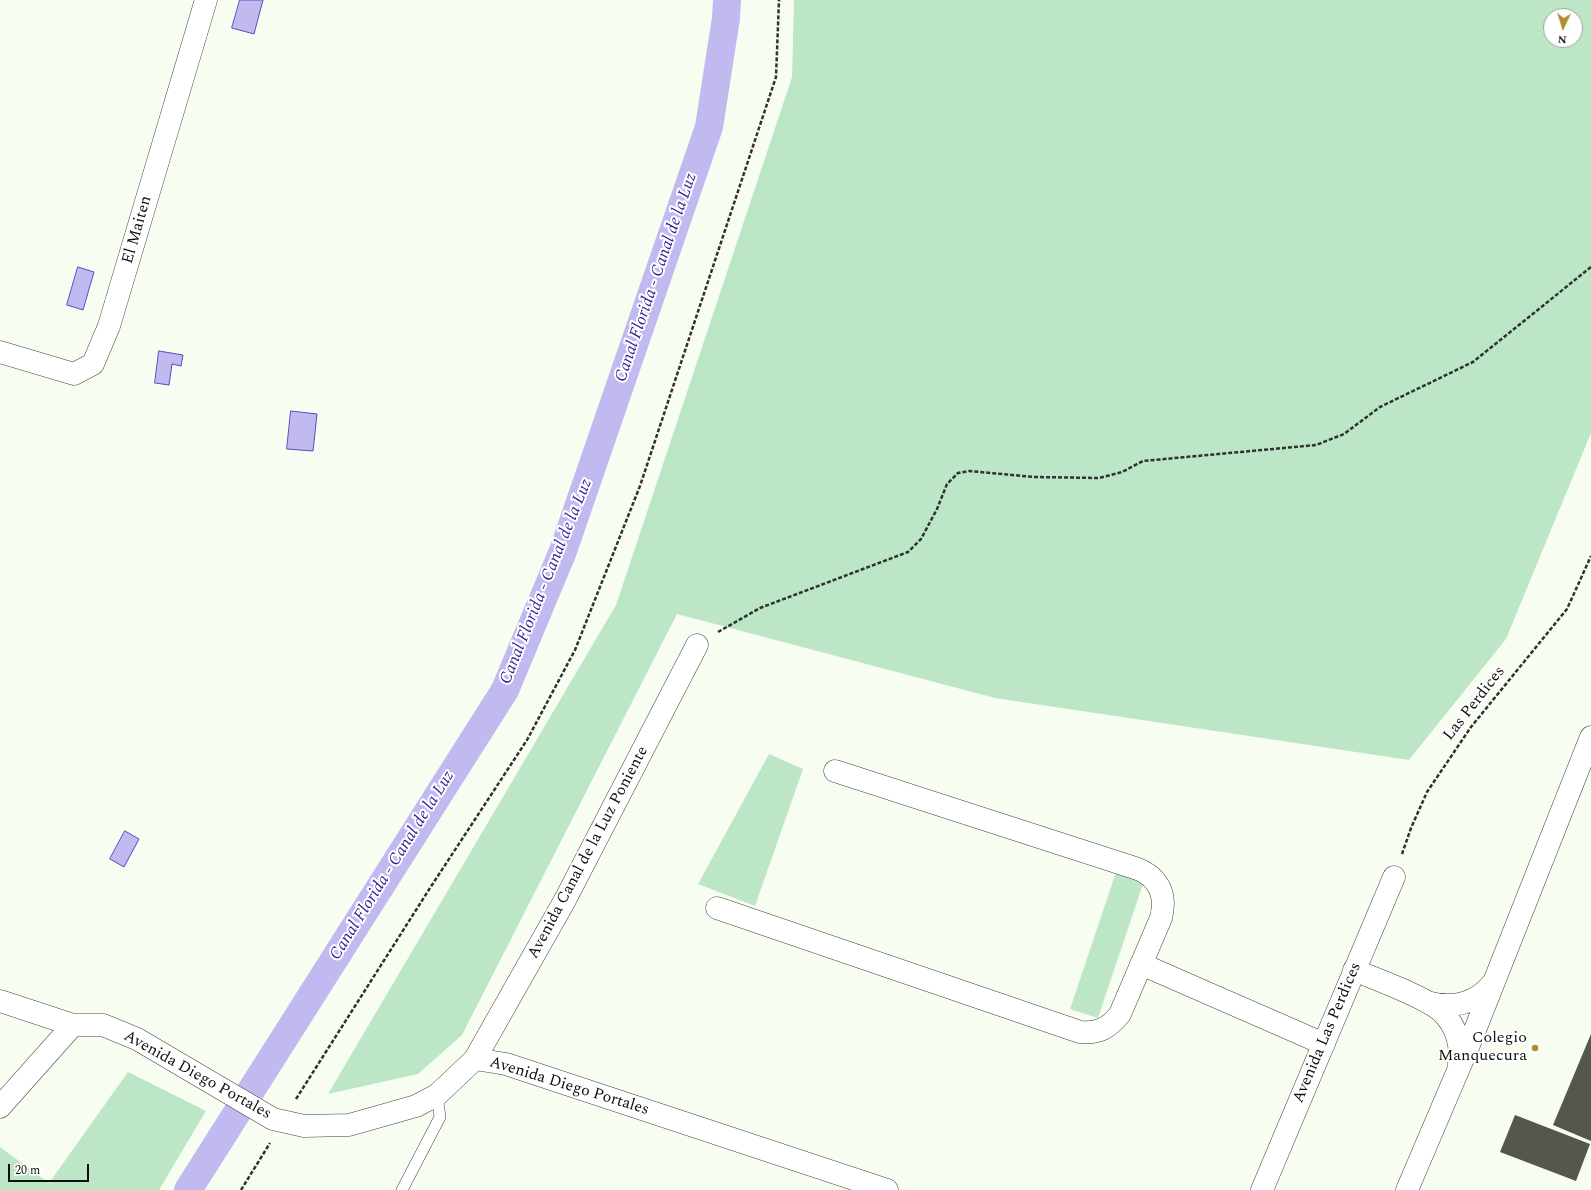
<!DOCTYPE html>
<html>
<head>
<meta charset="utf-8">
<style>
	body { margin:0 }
	#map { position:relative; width:1591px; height:1190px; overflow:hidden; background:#f7fef1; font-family:Spectral,serif }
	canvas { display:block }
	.north { position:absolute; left:1543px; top:8px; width:40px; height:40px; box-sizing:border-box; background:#fff; border:1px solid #9f9f9f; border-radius:50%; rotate:184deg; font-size:11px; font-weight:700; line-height:16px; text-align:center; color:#0f0f0f }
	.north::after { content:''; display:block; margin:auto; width:14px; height:18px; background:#b28d33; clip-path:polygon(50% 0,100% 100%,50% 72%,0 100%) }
	.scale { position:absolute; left:8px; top:1164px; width:81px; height:18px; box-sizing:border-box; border:2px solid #0f0f0f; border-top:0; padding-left:5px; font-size:12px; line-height:14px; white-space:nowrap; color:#0f0f0f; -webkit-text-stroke:3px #fff; paint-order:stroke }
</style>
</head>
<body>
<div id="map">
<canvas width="1591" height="1190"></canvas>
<div class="north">N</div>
<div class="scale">20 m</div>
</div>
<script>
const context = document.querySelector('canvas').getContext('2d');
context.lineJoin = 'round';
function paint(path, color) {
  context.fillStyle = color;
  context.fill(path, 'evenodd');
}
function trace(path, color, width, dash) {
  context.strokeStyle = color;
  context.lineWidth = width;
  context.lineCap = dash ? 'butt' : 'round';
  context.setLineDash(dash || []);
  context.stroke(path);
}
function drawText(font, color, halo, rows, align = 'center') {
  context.font = font + ' Spectral,serif';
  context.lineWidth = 4;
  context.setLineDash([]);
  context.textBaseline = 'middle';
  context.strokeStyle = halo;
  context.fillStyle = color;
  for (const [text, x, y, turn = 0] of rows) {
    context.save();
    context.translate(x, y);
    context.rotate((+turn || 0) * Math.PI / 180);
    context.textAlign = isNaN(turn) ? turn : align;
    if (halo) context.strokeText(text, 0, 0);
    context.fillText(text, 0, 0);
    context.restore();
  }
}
paint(new Path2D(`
	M794,0h797v433l-85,206 -97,121 -414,-62 -318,-84 -215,421 -44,39 -90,20 288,-489 176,-528zM1551,16h24v24h-24z
	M769,754l34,15 -48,137 -57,-22z
	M1116,872l28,9 -46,137 -28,-9z
	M128,1072l78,39 -47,79h-159v-43l49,36z`), '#bde6c7');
const water = new Path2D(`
	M240,0h23l-9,34 -22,-6z
	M78,267l16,5 -11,38 -16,-5z
	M159,351l24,4 -2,11 -9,-2 -3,21 -14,-2z
	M291,411l26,3 -4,37 -26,-2z
	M125,831l14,8 -15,28 -14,-8z`);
paint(water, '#c1baf1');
trace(water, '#5a48c1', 1);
trace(new Path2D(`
	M188,1190l317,-500 58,-139 146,-424 17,-109 1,-18`), '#c1baf1', 28);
paint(new Path2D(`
	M1591,1034v107l-38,-16z
	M1515,1115l75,29 -14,37 -76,-29z`), '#55564c');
const lane = new Path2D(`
	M402,1190l38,-73 -3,-22`);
const street = new Path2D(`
	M0,352l74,22 19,-10 16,-38 97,-326
	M717,908l363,124c18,2 29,-4 40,-18l41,-96c6,-23 -2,-40 -23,-49l-303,-98
	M1141,964l183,80
	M1354,970c21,9 75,28 89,43 13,13 19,32 16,51
	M0,1001l73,24h30l34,14 136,80 31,7 45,-1 67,-19 21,-11 38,-36 90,-159 132,-255
	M1427,1002c25,7 49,2 66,-19
	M475,1059l31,5 381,126
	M0,1107l73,-82
	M1262,1190l132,-313
	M1407,1190l64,-150 120,-303`);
trace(lane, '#424242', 12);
trace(street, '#424242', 23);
trace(new Path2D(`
	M718,632l42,-24 148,-56 13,-13 16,-30 10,-25 11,-11 11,-2 65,6 65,1 23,-6 21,-11 173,-16 28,-11 36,-27 93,-45 118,-95
	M1402,854l9,-26 16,-36 44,-65 96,-118 24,-53
	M296,1099l134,-211 97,-148 48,-90 65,-164 136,-409 3,-77
	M241,1190l29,-47`), '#313131', 2.5, [4, 2]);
trace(lane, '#fff', 11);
trace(street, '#fff', 22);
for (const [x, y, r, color] of [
	[1535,1048,4,"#b28d33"]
]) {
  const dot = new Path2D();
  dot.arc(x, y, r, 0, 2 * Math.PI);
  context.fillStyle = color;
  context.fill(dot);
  trace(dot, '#fff', 1.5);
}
drawText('16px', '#0f0f0f', '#fff', [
	["El Maiten",138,230,-74],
	["Las Perdices",1475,704,-52],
	["Avenida Canal de la Luz Poniente",589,853,-62],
	["Avenida Las Perdices",1328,1033,-67],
	["Avenida Diego Portales",197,1076,29],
	["Avenida Diego Portales",569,1087,17]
]);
drawText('16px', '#0f0f0f', '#fff', [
	["Colegio",1527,1039],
	["Manquecura",1527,1057]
], 'right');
drawText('italic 17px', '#382395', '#fff', [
	["Canal Florida - Canal de la Luz",657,278,-71],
	["Canal Florida - Canal de la Luz",547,582,-68],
	["Canal Florida - Canal de la Luz",393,866,-58]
]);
</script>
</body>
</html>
